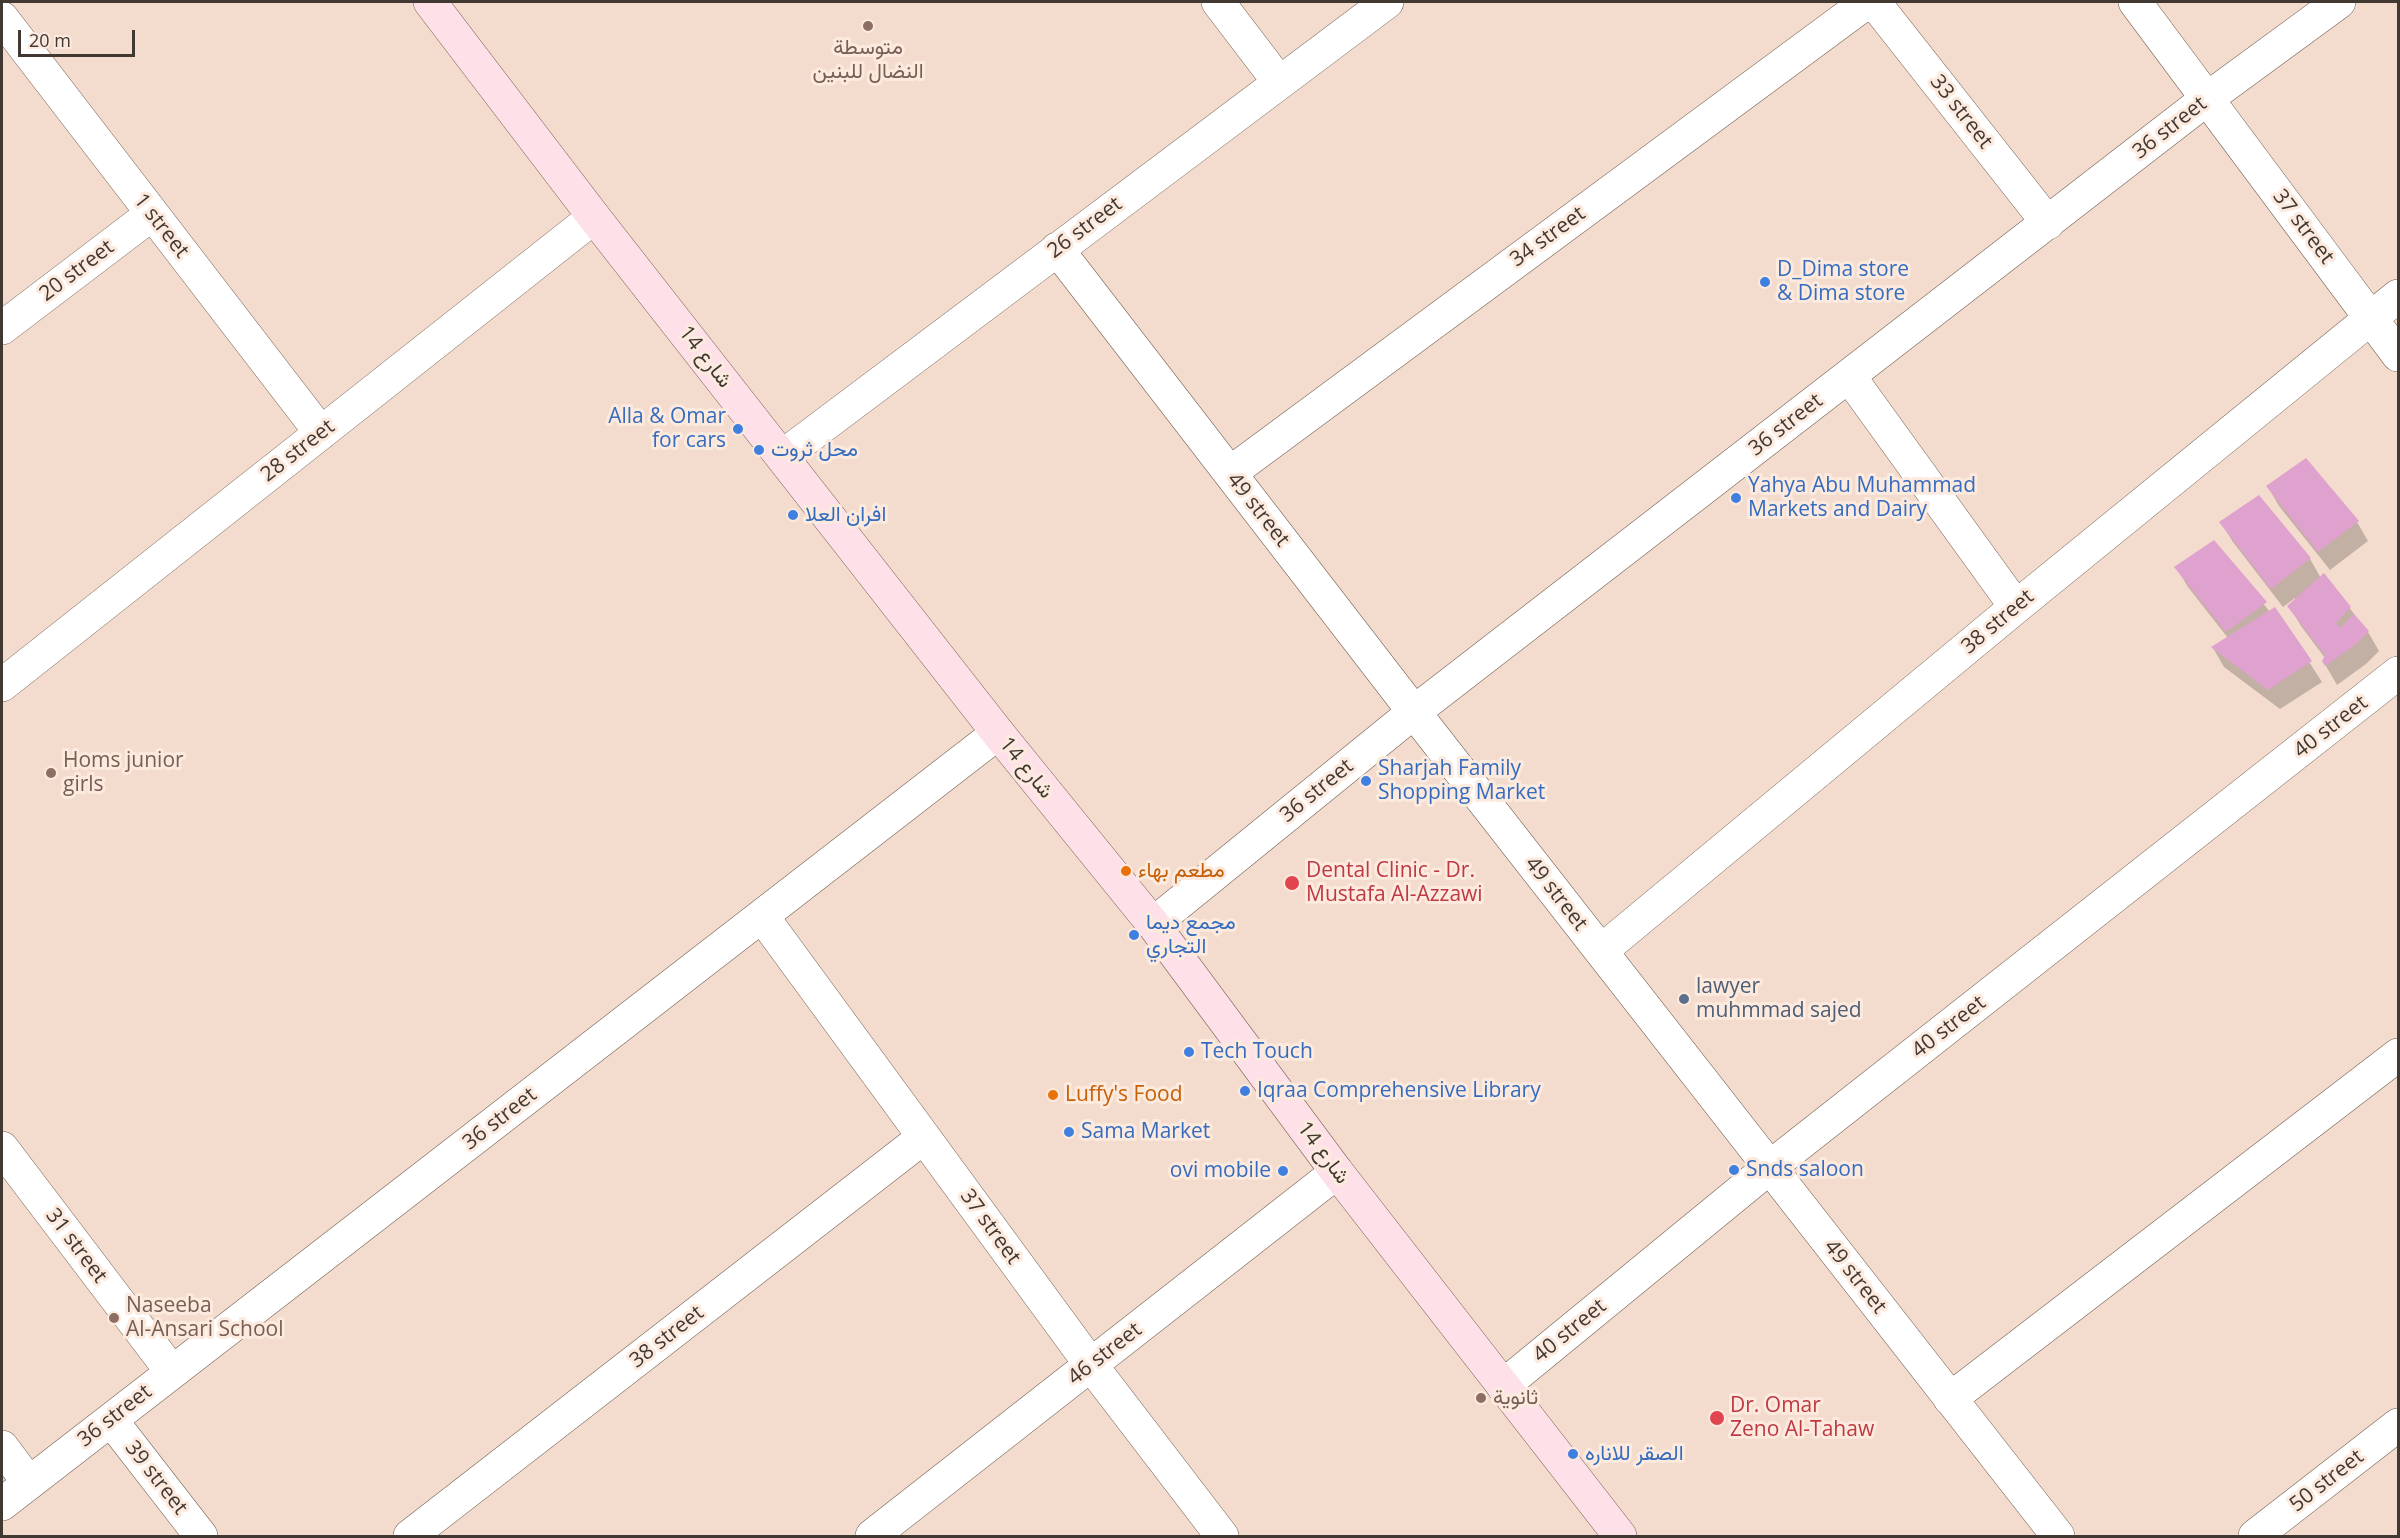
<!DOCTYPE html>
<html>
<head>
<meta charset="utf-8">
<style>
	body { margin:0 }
	#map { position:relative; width:2400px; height:1538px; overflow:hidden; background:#f3dccd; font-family:"Open Sans",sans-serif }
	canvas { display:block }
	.frame { position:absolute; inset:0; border:3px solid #413832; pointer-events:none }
	.scale { position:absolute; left:18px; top:30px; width:117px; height:27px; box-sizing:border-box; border:3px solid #413832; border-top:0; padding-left:8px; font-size:18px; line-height:21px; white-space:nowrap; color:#413832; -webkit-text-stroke:4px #fdeade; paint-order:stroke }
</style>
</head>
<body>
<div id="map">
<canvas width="2400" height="1538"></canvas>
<div class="frame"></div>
<div class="scale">20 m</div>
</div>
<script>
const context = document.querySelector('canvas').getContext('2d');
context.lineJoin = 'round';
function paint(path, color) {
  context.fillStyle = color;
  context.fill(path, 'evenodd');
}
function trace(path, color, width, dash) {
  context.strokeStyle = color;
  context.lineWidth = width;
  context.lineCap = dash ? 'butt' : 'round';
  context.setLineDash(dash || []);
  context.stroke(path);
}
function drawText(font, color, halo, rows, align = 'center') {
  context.font = font + ' "Open Sans",Vazirmatn,sans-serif';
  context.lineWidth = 6;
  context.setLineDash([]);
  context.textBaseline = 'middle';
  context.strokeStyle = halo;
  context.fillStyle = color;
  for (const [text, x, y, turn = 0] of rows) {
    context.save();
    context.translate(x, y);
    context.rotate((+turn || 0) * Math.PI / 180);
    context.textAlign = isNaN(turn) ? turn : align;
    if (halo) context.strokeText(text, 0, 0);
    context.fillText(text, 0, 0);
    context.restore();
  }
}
paint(new Path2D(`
	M2268,487l89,35 11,19 -38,29 -51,-64z
	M2221,523l89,36 11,19 3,-3 44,57 11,19 -13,13 -29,21 -14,-24 2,-3 -24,-32 -12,-20 7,-6 -1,-2 -12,9 -50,-65z
	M2214,542l56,70 5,-3 47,73 -42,27 -56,-42 -11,-19 15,-10 -40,-51 -12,-20z`), '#0003');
paint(new Path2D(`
	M2306,458l53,63 -41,31 -52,-66z
	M2259,495l52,63 -40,31 -52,-67z
	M2214,540l53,62 -41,30 -52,-65z
	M2324,573l27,34 -15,16 4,5 14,-14 15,17 -14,14 -30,21 -3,-5 3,-6 -38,-49z
	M2275,607l37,54 -44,29 -57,-43z`), '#dfa1cd');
const street = new Path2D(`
	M1218,2l61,80
	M1874,2l174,221
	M2135,2l263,353
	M2,18l319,415
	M1057,249l357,463 644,824
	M2,328l150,-114
	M1849,376l167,231
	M783,456l604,-454
	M1230,473l637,-471
	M2,685l592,-468
	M762,916l329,449 131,171
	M1153,924l261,-212 794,-614 131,-96
	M1601,951l415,-344 382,-311
	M2,1148l170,224
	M1503,1386l267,-219 628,-494
	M1950,1399l448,-344
	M111,1420l90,116
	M2,1447l27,36
	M2,1504l996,-771
	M410,1536l514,-399
	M872,1536l465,-364
	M2255,1536l143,-111`);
const secondary = new Path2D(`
	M430,2l164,215 404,516 155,191 184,248 283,364`);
trace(street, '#746053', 34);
trace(secondary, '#746053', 34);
trace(street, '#fff', 33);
trace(secondary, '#fee1e8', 33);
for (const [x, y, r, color] of [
	[868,26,6,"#8d6e63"],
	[1765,282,6,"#3f7fe0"],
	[738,429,6,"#3f7fe0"],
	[759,450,6,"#3f7fe0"],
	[1736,498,6,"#3f7fe0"],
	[793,515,6,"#3f7fe0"],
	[51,773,6,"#8d6e63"],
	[1366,781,6,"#3f7fe0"],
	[1126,871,6,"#e8710a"],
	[1292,883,8,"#e0444e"],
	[1134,935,6,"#3f7fe0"],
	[1684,999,6,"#5c6f8a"],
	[1189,1052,6,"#3f7fe0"],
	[1245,1091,6,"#3f7fe0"],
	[1053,1095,6,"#e8710a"],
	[1069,1132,6,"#3f7fe0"],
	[1734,1170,6,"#3f7fe0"],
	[1283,1171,6,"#3f7fe0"],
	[114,1318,6,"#8d6e63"],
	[1481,1398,6,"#8d6e63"],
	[1717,1418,8,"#e0444e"],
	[1573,1454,6,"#3f7fe0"]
]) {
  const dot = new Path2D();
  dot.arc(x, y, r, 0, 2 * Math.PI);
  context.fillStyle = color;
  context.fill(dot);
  trace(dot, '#fdeade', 2);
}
drawText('21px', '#785e54', '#fdeade', [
	["متوسطة",868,48,"center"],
	["النضال للبنين",868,72,"center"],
	["Homs junior",63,761],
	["girls",63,785],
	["Naseeba",126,1306],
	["Al-Ansari School",126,1330],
	["ثانوية",1493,1398]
], 'left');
drawText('21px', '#413832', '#fdeade', [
	["33 street",1961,112,52],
	["36 street",2170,128,-38],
	["1 street",161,226,52],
	["37 street",2303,227,53],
	["26 street",1085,228,-37],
	["34 street",1548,237,-36],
	["20 street",77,271,-37],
	["شارع 14",705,357,52],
	["36 street",1786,425,-38],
	["28 street",298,451,-38],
	["49 street",1258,510,52],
	["38 street",1998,622,-40],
	["40 street",2331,727,-38],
	["شارع 14",1026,768,51],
	["36 street",1317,791,-39],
	["49 street",1556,894,52],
	["40 street",1949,1027,-38],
	["36 street",500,1119,-38],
	["شارع 14",1323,1153,53],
	["37 street",990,1227,54],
	["31 street",76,1246,53],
	["49 street",1855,1277,52],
	["40 street",1570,1331,-39],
	["38 street",667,1337,-38],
	["46 street",1105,1354,-38],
	["36 street",115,1416,-38],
	["39 street",156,1478,52],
	["50 street",2327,1481,-38]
]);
drawText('21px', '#366cbe', '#fdeade', [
	["D_Dima store",1777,270],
	["& Dima store",1777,294],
	["Alla & Omar",726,417,"right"],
	["for cars",726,441,"right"],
	["محل ثروت",771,450],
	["Yahya Abu Muhammad",1748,486],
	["Markets and Dairy",1748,510],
	["افران العلا",805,515],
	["Sharjah Family",1378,769],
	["Shopping Market",1378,793],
	["مجمع ديما",1146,923],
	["التجاري",1146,947],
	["Tech Touch",1201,1052],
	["Iqraa Comprehensive Library",1257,1091],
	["Sama Market",1081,1132],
	["Snds saloon",1746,1170],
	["ovi mobile",1271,1171,"right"],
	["الصقر للاناره",1585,1454]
], 'left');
drawText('21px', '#c56008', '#fdeade', [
	["مطعم بهاء",1138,871],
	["Luffy's Food",1065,1095]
], 'left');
drawText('21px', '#be3a42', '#fdeade', [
	["Dental Clinic - Dr.",1306,871],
	["Mustafa Al-Azzawi",1306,895],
	["Dr. Omar",1730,1406],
	["Zeno Al-Tahaw",1730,1430]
], 'left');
drawText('21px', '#4e5e75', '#fdeade', [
	["lawyer",1696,987],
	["muhmmad sajed",1696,1011]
], 'left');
</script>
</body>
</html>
